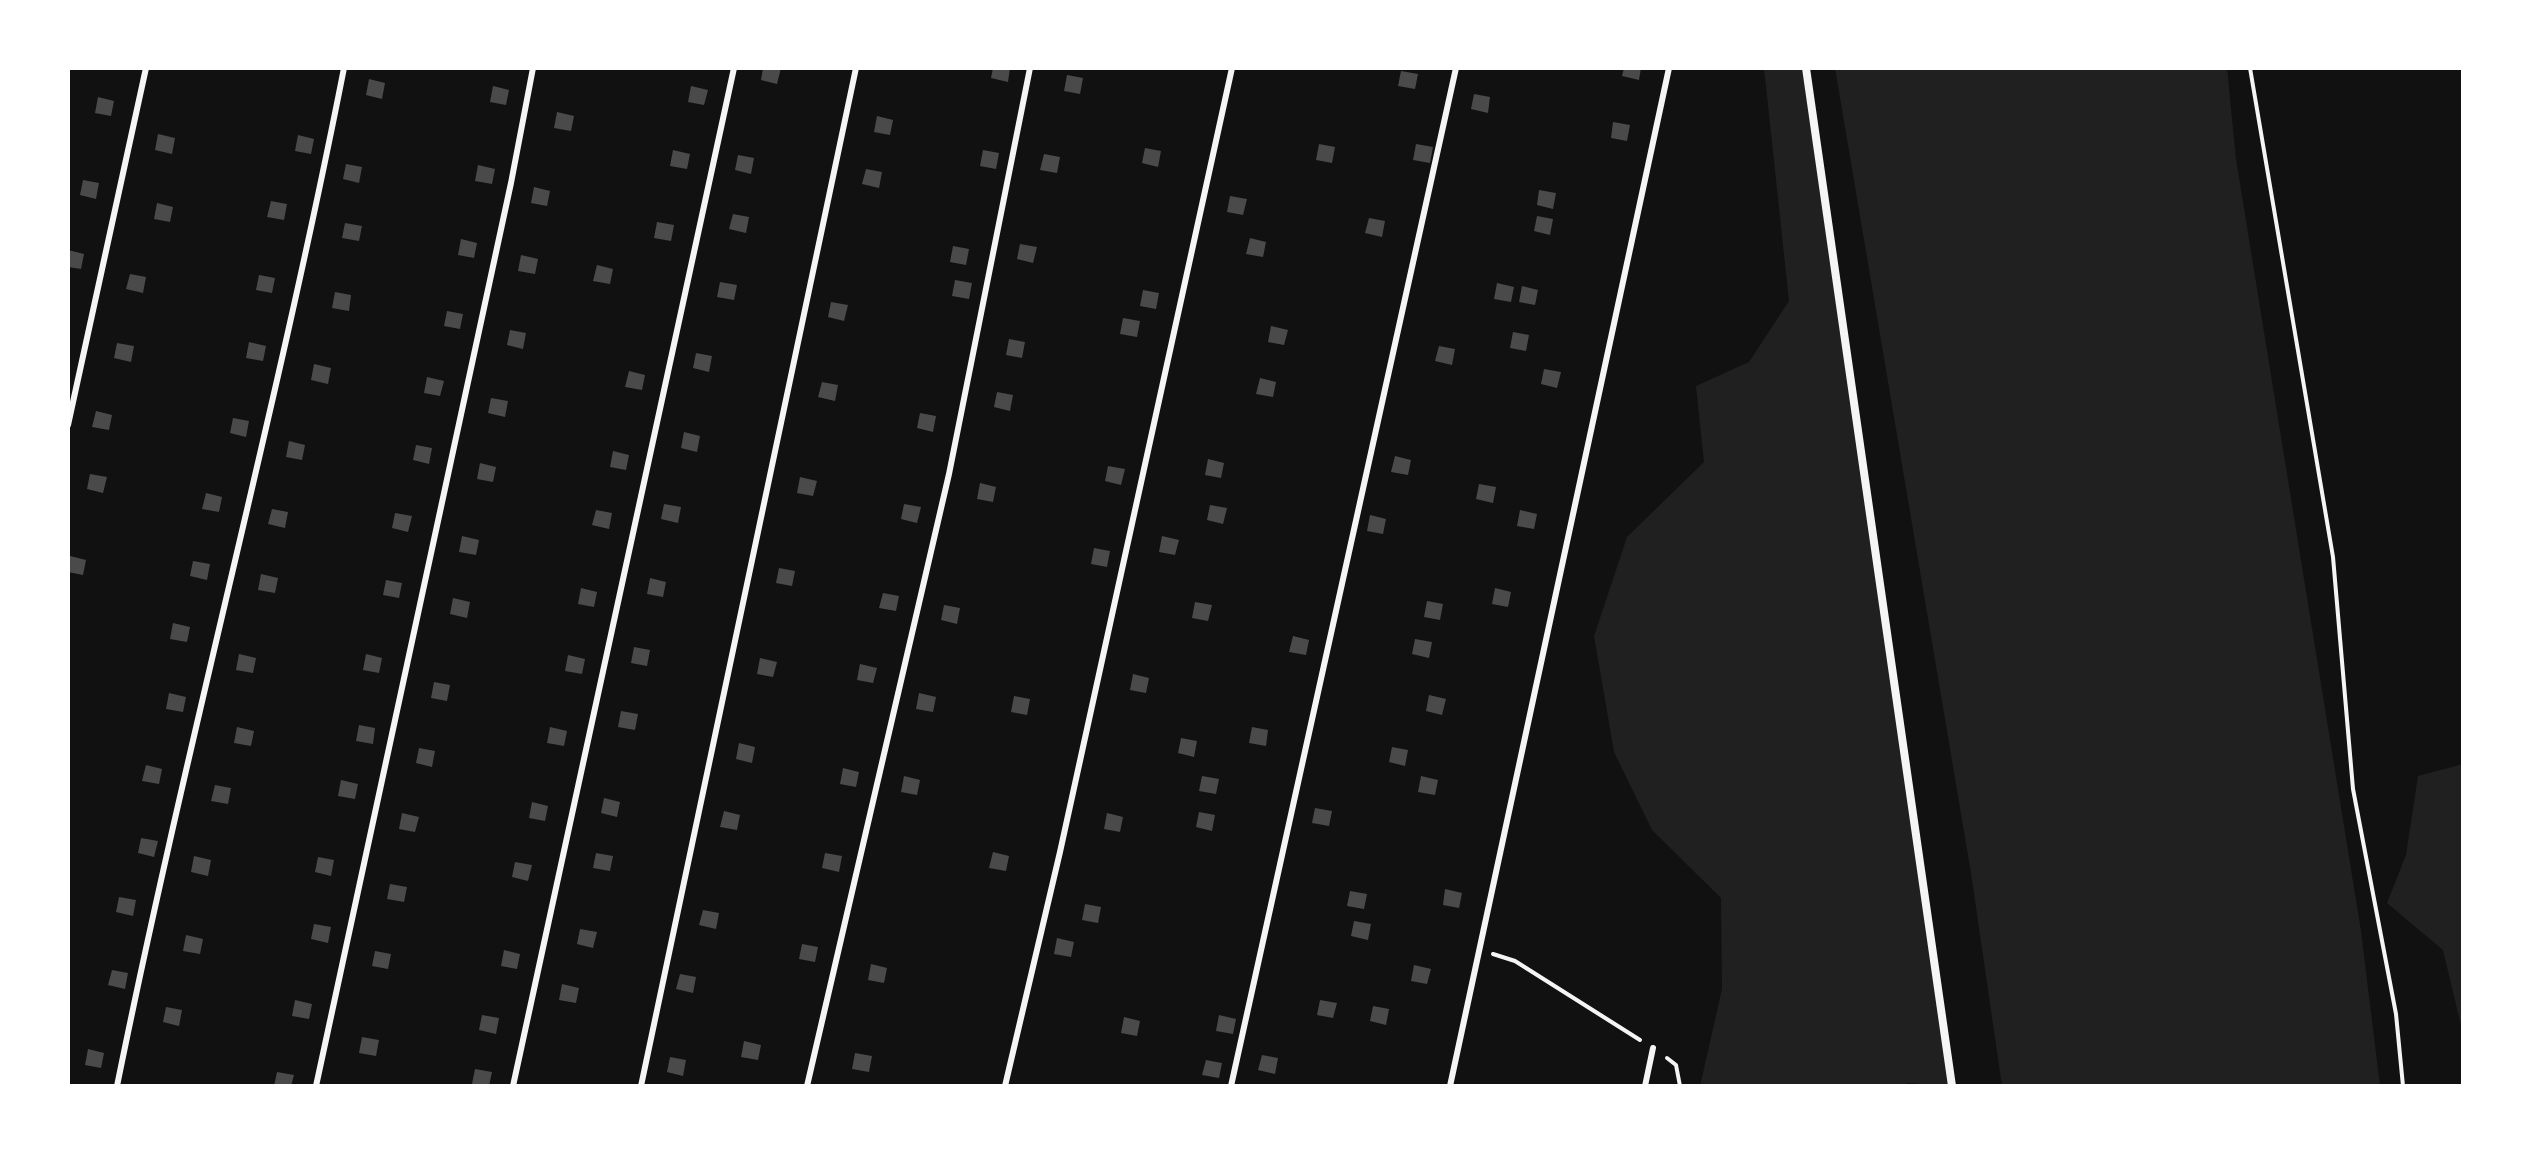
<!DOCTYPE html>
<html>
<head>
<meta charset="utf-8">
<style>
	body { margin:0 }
	#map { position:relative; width:2531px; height:1154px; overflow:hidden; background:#111; font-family:"PT Sans Narrow",sans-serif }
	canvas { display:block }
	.frame { position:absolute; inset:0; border:70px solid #fff; pointer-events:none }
</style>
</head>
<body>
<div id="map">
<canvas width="2531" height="1154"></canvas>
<div class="frame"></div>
</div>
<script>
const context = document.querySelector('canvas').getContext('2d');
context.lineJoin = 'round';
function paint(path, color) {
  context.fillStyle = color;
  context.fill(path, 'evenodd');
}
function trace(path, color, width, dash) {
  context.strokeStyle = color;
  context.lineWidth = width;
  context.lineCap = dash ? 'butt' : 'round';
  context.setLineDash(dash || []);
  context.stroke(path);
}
paint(new Path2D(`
	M1764,68h38l148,1018 -42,-3 -7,3h-201l22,-97 -1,-91 -69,-68 -38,-78 -20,-116 33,-99 77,-75 -8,-76 53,-24 40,-61z
	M1835,68h392l9,91 125,772 19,155h-378l-31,-213z
	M2463,764v270l-20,-84 -56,-47 19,-48 12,-79z`), '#202020');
paint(new Path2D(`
	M763,68h18l-4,16 -16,-4z
	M993,68h17l-2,14 -17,-4z
	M1624,68h17l-2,12 -17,-4z
	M1401,71l17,3 -3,15 -17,-3z
	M1067,75l16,3 -3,16 -16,-3z
	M369,79l16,4 -3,16 -16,-4z
	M493,86l16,4 -3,15 -16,-3z
	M691,86l17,4 -4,15 -16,-3z
	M1474,94l16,3 -2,16 -17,-4z
	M98,97l16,4 -3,15 -16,-3z
	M557,112l17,4 -3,15 -17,-3z
	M877,116l16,4 -3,15 -16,-3z
	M1613,122l17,3 -3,16 -16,-3z
	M158,134l17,4 -3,16 -17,-4z
	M298,135l16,4 -3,15 -16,-3z
	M1319,144l16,3 -3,16 -16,-3z
	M1416,144l17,3 -3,16 -17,-3z
	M1145,148l16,3 -3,16 -16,-4z
	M673,150l17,4 -3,15 -17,-3z
	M983,150l16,3 -3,16 -16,-3z
	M1044,154l16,3 -3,16 -17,-3z
	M738,155l16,3 -3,16 -16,-4z
	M346,164l16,3 -3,16 -16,-4z
	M478,165l17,4 -3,15 -17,-3z
	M866,169l16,3 -3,16 -17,-4z
	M83,180l16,3 -3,16 -16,-4z
	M534,187l16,4 -3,15 -16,-3z
	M1539,190l17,3 -3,16 -16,-4z
	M1230,196l17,3 -4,16 -16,-3z
	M271,201l16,3 -3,16 -17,-3z
	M157,203l16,4 -3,15 -16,-3z
	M733,214l16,3 -3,16 -17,-4z
	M1537,216l16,3 -3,16 -16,-4z
	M1369,218l16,3 -3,16 -17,-4z
	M657,222l17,3 -3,16 -17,-3z
	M345,223l17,3 -3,15 -17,-3z
	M1250,238l16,4 -3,15 -17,-3z
	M461,239l16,4 -3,15 -16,-3z
	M1020,244l17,3 -4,16 -16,-4z
	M953,246l16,3 -3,16 -16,-3z
	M68,250l16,4 -3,15 -13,-2z
	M521,255l17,4 -3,15 -17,-3z
	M597,265l16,4 -3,15 -17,-3z
	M130,274l16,3 -3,16 -17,-4z
	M259,275l16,3 -3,15 -16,-3z
	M955,280l17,3 -3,16 -17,-3z
	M720,282l17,3 -3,15 -17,-3z
	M1497,283l17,4 -3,15 -17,-3z
	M1522,286l16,4 -3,15 -16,-3z
	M1143,290l16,3 -3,16 -16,-3z
	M335,292l16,3 -2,16 -17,-3z
	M831,302l17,3 -4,16 -16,-4z
	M447,311l16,3 -3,15 -16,-3z
	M1123,318l17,3 -3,16 -17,-3z
	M1271,326l17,4 -4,15 -16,-3z
	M510,330l16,3 -3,16 -16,-4z
	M1513,332l16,3 -3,16 -16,-3z
	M1009,339l16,3 -3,16 -16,-3z
	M249,342l17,4 -3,15 -17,-3z
	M117,343l17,3 -3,16 -17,-4z
	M1439,346l16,3 -3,16 -17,-4z
	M696,353l16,3 -3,16 -16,-4z
	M314,364l17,4 -3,16 -17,-4z
	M1544,369l17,3 -4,16 -16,-4z
	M629,371l16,4 -3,15 -17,-3z
	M427,377l17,4 -4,15 -16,-3z
	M1260,378l16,4 -3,15 -17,-3z
	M822,382l16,3 -3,16 -17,-4z
	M997,392l16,3 -3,16 -16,-4z
	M491,398l17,3 -3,16 -17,-4z
	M96,411l16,4 -3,15 -17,-3z
	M920,413l16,3 -3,16 -16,-4z
	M233,418l16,3 -3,16 -16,-4z
	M684,432l16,4 -3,16 -16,-4z
	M289,441l16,4 -3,15 -16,-3z
	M416,445l16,3 -3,16 -16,-4z
	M613,451l16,4 -3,15 -16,-3z
	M1395,456l16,4 -3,15 -17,-3z
	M1208,459l16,4 -3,15 -16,-3z
	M480,463l16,4 -3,15 -16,-3z
	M1108,466l17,3 -4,16 -16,-4z
	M90,474l17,3 -4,16 -16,-4z
	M800,477l17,4 -4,15 -16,-3z
	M980,483l16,4 -3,15 -16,-3z
	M1479,484l17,3 -3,16 -17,-4z
	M206,493l16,4 -3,15 -17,-3z
	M664,504l17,3 -3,16 -17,-4z
	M904,504l17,3 -4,16 -16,-4z
	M1210,505l17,3 -4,16 -16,-4z
	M272,509l16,3 -3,16 -17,-4z
	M596,510l16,3 -3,16 -17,-4z
	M1520,510l17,4 -3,15 -17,-3z
	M395,513l17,3 -4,16 -16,-4z
	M1370,515l16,4 -3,15 -16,-3z
	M462,536l17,4 -3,15 -17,-3z
	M1162,536l17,4 -4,15 -16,-3z
	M1094,548l16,3 -3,16 -16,-3z
	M70,556l16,4 -3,15 -15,-3z
	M193,561l17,3 -3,16 -17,-4z
	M779,568l16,3 -3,15 -16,-3z
	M261,574l17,4 -3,15 -17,-3z
	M650,578l16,4 -3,15 -16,-3z
	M386,580l16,3 -3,15 -16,-3z
	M581,588l16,4 -3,15 -16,-3z
	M1495,588l16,4 -3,15 -16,-3z
	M883,593l16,3 -3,15 -17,-3z
	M453,598l17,4 -3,16 -17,-4z
	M1427,601l16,3 -3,16 -16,-3z
	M1195,602l17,3 -4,16 -16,-3z
	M944,605l16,3 -3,16 -16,-4z
	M173,623l17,4 -3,15 -17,-3z
	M1293,636l16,4 -3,15 -17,-3z
	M1415,639l17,3 -3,16 -17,-4z
	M634,647l16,3 -3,16 -16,-3z
	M239,654l17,4 -3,15 -17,-3z
	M366,654l16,4 -3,15 -16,-3z
	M568,655l17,4 -3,15 -17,-3z
	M760,658l17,4 -4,15 -16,-3z
	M860,664l17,4 -4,15 -16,-3z
	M1133,674l16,4 -3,15 -16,-3z
	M434,682l16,3 -3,16 -16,-3z
	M169,693l17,4 -3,15 -17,-3z
	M919,693l17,4 -3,15 -17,-3z
	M1429,695l17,4 -4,16 -16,-4z
	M1014,696l16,3 -3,16 -16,-3z
	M621,711l17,3 -3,16 -17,-3z
	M359,725l16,3 -2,16 -17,-3z
	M237,727l17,4 -3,15 -17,-3z
	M550,727l17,4 -3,15 -17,-3z
	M1252,727l16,3 -2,16 -17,-3z
	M1181,738l16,3 -3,16 -16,-4z
	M739,743l16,4 -3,16 -16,-4z
	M1392,747l16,3 -3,16 -16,-4z
	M419,748l16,3 -3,16 -16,-4z
	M146,765l16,4 -3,15 -17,-3z
	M843,768l16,4 -3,15 -16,-3z
	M904,776l16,4 -3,15 -16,-3z
	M1202,776l17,3 -3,15 -17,-3z
	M1421,776l17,4 -3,15 -17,-3z
	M341,780l17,4 -3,15 -17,-3z
	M215,785l16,3 -3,16 -17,-3z
	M604,798l16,4 -3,15 -16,-4z
	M532,802l16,4 -3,15 -16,-3z
	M1315,808l17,3 -3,15 -17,-3z
	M724,811l16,4 -3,15 -17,-3z
	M1199,812l16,3 -3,16 -16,-4z
	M402,813l17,4 -4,15 -16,-3z
	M1107,813l16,4 -3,15 -16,-3z
	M141,838l17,3 -4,16 -16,-4z
	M993,852l16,4 -3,15 -17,-3z
	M596,853l17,3 -3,15 -17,-3z
	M825,853l17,3 -3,16 -17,-4z
	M194,856l17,4 -3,16 -17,-4z
	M318,857l16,3 -3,16 -16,-4z
	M515,862l17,3 -4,16 -16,-4z
	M390,884l17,3 -3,15 -17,-3z
	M1445,889l17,4 -3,15 -16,-3z
	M1350,891l17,3 -3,15 -17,-3z
	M119,897l17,3 -3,16 -17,-4z
	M1085,904l16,3 -3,16 -16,-3z
	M703,910l16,3 -3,16 -17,-4z
	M1354,921l17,3 -3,16 -17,-4z
	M314,924l17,3 -3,16 -17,-4z
	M580,929l17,3 -4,16 -16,-4z
	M186,935l17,4 -3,15 -17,-3z
	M1057,938l17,4 -3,15 -17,-3z
	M802,944l16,3 -3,15 -16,-3z
	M504,950l16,4 -3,15 -16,-3z
	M375,951l16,3 -3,15 -16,-3z
	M871,964l16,4 -3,15 -16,-3z
	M1414,965l17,4 -4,15 -16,-3z
	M112,970l16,3 -3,16 -17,-4z
	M680,974l16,3 -3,16 -17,-4z
	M562,984l17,4 -3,15 -17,-3z
	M295,1000l17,4 -3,15 -17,-3z
	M1320,1000l17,3 -4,15 -16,-3z
	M1373,1006l16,3 -3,16 -16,-4z
	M166,1007l16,3 -3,16 -16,-4z
	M482,1015l17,3 -3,16 -17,-4z
	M1219,1015l17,4 -3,15 -17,-3z
	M1124,1017l16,4 -3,15 -16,-3z
	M362,1037l17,3 -3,16 -17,-3z
	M744,1041l17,4 -3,15 -17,-3z
	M88,1049l16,4 -3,15 -16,-3z
	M855,1053l17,3 -3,16 -17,-3z
	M1262,1055l16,3 -3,16 -17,-4z
	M670,1057l16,3 -3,16 -16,-4z
	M1206,1060l16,3 -3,15 -17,-3z
	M475,1069l17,3 -3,14 -17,-2z
	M277,1072l17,3 -3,11h-17z`), '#4a4a4a');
trace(new Path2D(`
	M2250,68l83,489 20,232 43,225 7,72
	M1493,954l22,7 125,79
	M1667,1058l9,7 4,21`), '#f5f5f5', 4);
trace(new Path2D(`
	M68,425l78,-357
	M117,1086c69,-341 160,-677 227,-1018
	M316,1086l195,-903 22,-115
	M513,1086l221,-1018
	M641,1086l215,-1018
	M807,1086l142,-612 81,-406
	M1005,1086l55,-234 172,-784
	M1231,1086l225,-1018
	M1450,1086l219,-1018
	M1645,1086l8,-38`), '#f5f5f5', 6);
trace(new Path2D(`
	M1806,68l146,1018`), '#f5f5f5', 8);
</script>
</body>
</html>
